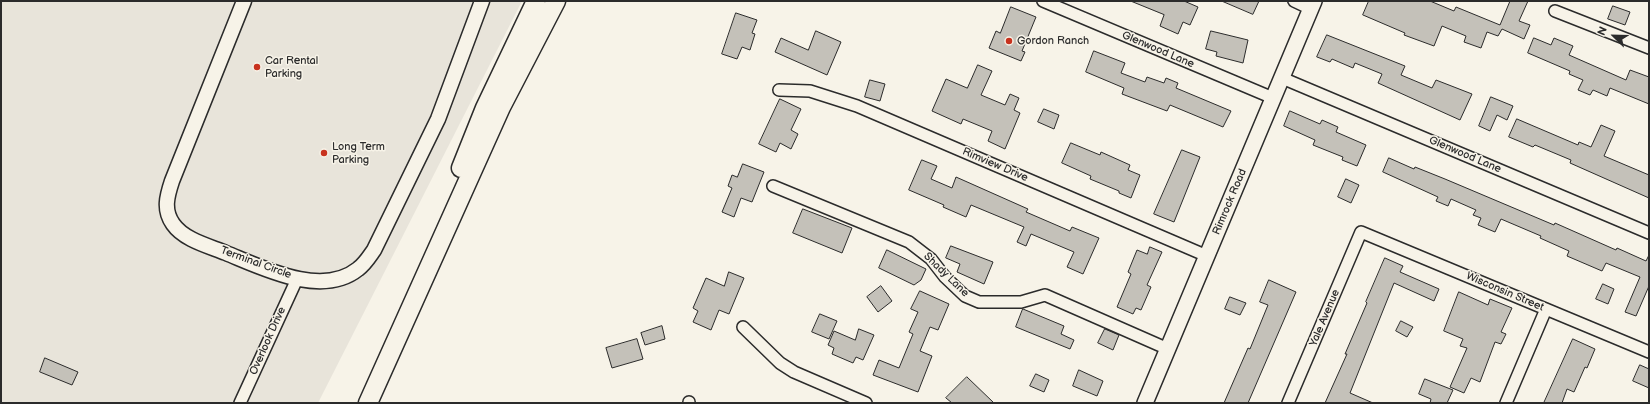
<!DOCTYPE html>
<html>
<head>
<meta charset="utf-8">
<style>
	body { margin:0 }
	#map { position:relative; width:1650px; height:404px; overflow:hidden; background:#f7f3e8; font-family:"Balsamiq Sans",sans-serif }
	canvas { display:block }
	.frame { position:absolute; inset:0; border:2px solid #2b2b2b; pointer-events:none }
	.north { position:absolute; left:1594px; top:16px; width:40px; height:40px; -webkit-text-stroke:3px #f7f3e8; paint-order:stroke; rotate:293deg; font-size:11px; font-weight:700; line-height:16px; text-align:center; color:#2b2b2b }
	.north::after { content:''; display:block; margin:auto; width:14px; height:18px; background:#2b2b2b; clip-path:polygon(50% 0,100% 100%,50% 72%,0 100%) }
</style>
</head>
<body>
<div id="map">
<canvas width="1650" height="404"></canvas>
<div class="frame"></div>
<div class="north">N</div>
</div>
<script>
const context = document.querySelector('canvas').getContext('2d');
context.lineJoin = 'round';
function paint(path, color) {
  context.fillStyle = color;
  context.fill(path, 'evenodd');
}
function trace(path, color, width, dash) {
  context.strokeStyle = color;
  context.lineWidth = width;
  context.lineCap = dash ? 'butt' : 'round';
  context.setLineDash(dash || []);
  context.stroke(path);
}
function drawText(font, color, halo, rows, align = 'center') {
  context.font = font + ' "Balsamiq Sans",sans-serif';
  context.lineWidth = 3;
  context.setLineDash([]);
  context.textBaseline = 'middle';
  context.strokeStyle = halo;
  context.fillStyle = color;
  for (const [text, x, y, turn = 0] of rows) {
    context.save();
    context.translate(x, y);
    context.rotate((+turn || 0) * Math.PI / 180);
    context.textAlign = isNaN(turn) ? turn : align;
    if (halo) context.strokeText(text, 0, 0);
    context.fillText(text, 0, 0);
    context.restore();
  }
}
paint(new Path2D(`
	M1,1h521l-204,402h-317z`), '#e8e4da');
const building = new Path2D(`
	M1131,1h53l14,6 -8,18 -7,-3 -5,12 -18,-8 4,-11z
	M1222,1h37l-6,13z
	M1369,1h61l24,10 2,-4 44,18 10,-24h18l-9,20 11,4 -6,14 -22,-10 -4,7 -11,-4 -6,16 -17,-6 2,-6 -24,-10 -8,20 -30,-11 1,-2 -42,-18z
	M1613,6l17,6 -5,13 -17,-6z
	M1011,7l25,10 -14,34 3,1 -4,9 -32,-13 7,-17 4,2z
	M736,13l21,7 -5,13 3,1 -5,16 -8,-3 -5,12 -15,-5z
	M816,31l25,11 -14,33 -52,-23 6,-14 27,12z
	M1211,31l37,9 -5,23 -27,-7 1,-4 -11,-3z
	M1327,35l78,31 -4,9 31,13 4,-8 36,14 -12,26 -82,-37 4,-9 -27,-11 -2,5 -21,-9 -2,3 -13,-5z
	M1534,38l17,7 3,-7 19,8 -4,9 57,25 4,-10 19,7v27l-39,-16 -3,8 -14,-6 -3,5 -12,-5 5,-10 -14,-6 1,-3 -42,-18z
	M1094,51l31,12 -4,10 24,9 2,-5 17,6 2,-5 12,5 -2,5 55,23 -8,16 -53,-22 -3,6 -45,-17 2,-6 -38,-16z
	M978,65l14,6 -11,24 24,10 5,-11 9,4 -5,12 6,3 -15,36 -17,-8 4,-10 -29,-12 -2,5 -29,-13 14,-32 21,9z
	M870,80l15,4 -5,17 -15,-4z
	M1491,97l22,9 -6,14 -10,-5 -7,16 -11,-5z
	M780,99l21,10 -10,21 7,4 -7,15 -11,-6 -4,9 -17,-8z
	M1044,109l15,6 -5,14 -16,-7z
	M1290,111l30,13 2,-4 16,7 -2,5 30,13 -9,21 -15,-6 1,-3 -30,-12 2,-5 -31,-14z
	M1517,119l61,26 1,-3 12,5 10,-22 14,6 -11,25 45,19v23l-79,-35 1,-3 -36,-15 -2,2 -24,-10z
	M1071,143l29,12 1,-3 29,13 -2,5 12,5 -9,23 -12,-5v-2l-29,-12 1,-3 -29,-13z
	M1182,150l18,7 -26,65 -20,-8z
	M1389,158l25,11 1,-2 30,12 109,46 1,-2 61,27 1,-2 29,13 3,-6v31l-13,30 -11,-4 15,-35 -34,-14 -4,8 -35,-15 2,-5 -29,-13 1,-2 -40,-17 -6,13 -17,-7 3,-7 -8,-3 3,-5 -25,-11 -3,7 -12,-5 2,-4 -55,-25z
	M922,160l15,6 -6,13 21,9 4,-11 72,32 -2,3 44,19 2,-4 27,11 -16,36 -16,-7 7,-15 -43,-18 -5,12 -9,-4 7,-15 -53,-22 -5,12 -23,-10 1,-2 -35,-15z
	M743,164l21,8 -12,30 -11,-4 -7,19 -12,-5 10,-24 -4,-2 4,-11 5,2z
	M1346,179l13,6 -8,18 -13,-6z
	M803,209l49,19 -10,25 -49,-20z
	M951,246l42,16 -9,22 -27,-12 3,-8 -14,-6z
	M1150,247l12,5 -15,33 4,2 -10,23 -5,-2 -3,6 -16,-7 14,-33 -3,-2 9,-22 10,4z
	M887,250l39,19 -5,11 -7,5 -35,-17z
	M1385,258l18,8 -3,6 39,17 -5,12 -40,-18 -44,110 23,10h-48l22,-49h-2l22,-51 -1,-1z
	M729,272l15,6 -15,36 -10,-4 -8,20 -18,-8 5,-11 -5,-3 13,-30 18,8z
	M1269,280l27,12 -48,111h-24l24,-55 2,1 18,-44 -8,-3z
	M1603,284l11,5 -6,15 -12,-5z
	M881,286l11,15 -14,11 -11,-15z
	M920,291l29,13 -11,26 -8,-3 -10,24 12,5 -14,36 -45,-17 6,-15 20,8 14,-34 -4,-2 9,-20 -7,-3z
	M1459,292l29,13 2,-6 22,9 -11,24 5,2 -5,10 -6,-2 -15,40 -9,-4 -7,15 -14,-6 17,-39 -7,-2 3,-7 -19,-8z
	M1230,297l16,6 -6,12 -15,-6z
	M1023,309l41,17 -3,8 13,6 -4,9 -54,-22z
	M820,314l17,7 -8,18 -17,-7z
	M1401,321l12,6 -6,10 -11,-6z
	M662,326l3,13 -20,6 -4,-12z
	M859,329l15,6 -11,25 -7,-3 -3,6 -21,-9 2,-6 -6,-3 6,-14 21,9z
	M1105,329l14,6 -6,15 -15,-7z
	M637,339l6,20 -31,9 -6,-20z
	M1573,339l22,10 -8,19 -2,-1 -11,25 -7,-3 -5,14h-18z
	M45,358l33,14 -6,13 -32,-13z
	M1640,365l9,4v19l-16,-7z
	M1079,370l24,11 -6,15 -24,-10z
	M1036,374l13,6 -5,12 -14,-6z
	M967,377l27,26h-42l-6,-5z
	M1425,379l28,11 -6,13h-17l1,-4 -12,-5z`);
paint(building, '#c4c1b9');
trace(building, '#2b2b2b', 1);
const minor = new Path2D(`
	M1043,1l230,97
	M1294,1l17,8
	M1555,11l94,37
	M1282,78l367,155
	M779,90l31,1 47,15 350,150
	M773,186l136,56 22,17 14,18 20,19 14,6h42l24,-7 123,54
	M743,327l37,36 14,9 72,31
	M240,403l57,-124
	M689,403v-1
	M1288,403l73,-171 288,120
	M1506,403l40,-94`);
const tertiary = new Path2D(`
	M244,1l-72,180c-5,15 -9,29 1,43 11,16 36,22 53,29 37,15 96,45 132,16 7,-5 11,-12 16,-19l64,-131 44,-118`);
const secondary = new Path2D(`
	M1145,403l169,-402`);
const trunk = new Path2D(`
	M461,168l24,-60 51,-107
	M368,403l133,-296 55,-106`);
trace(minor, '#2b2b2b', 14);
trace(tertiary, '#2b2b2b', 17);
trace(secondary, '#2b2b2b', 18);
trace(trunk, '#2b2b2b', 21);
trace(minor, '#f7f3e8', 11);
trace(tertiary, '#f7f3e8', 14);
trace(secondary, '#f7f3e8', 15);
trace(trunk, '#f7f3e8', 18);
for (const [x, y, r, color] of [
	[1009,41,4,"#c8321e"],
	[257,67,4,"#c8321e"],
	[324,153,4,"#c8321e"]
]) {
  const dot = new Path2D();
  dot.arc(x, y, r, 0, 2 * Math.PI);
  context.fillStyle = color;
  context.fill(dot);
  trace(dot, '#f7f3e8', 1.5);
}
drawText('11px', '#2b2b2b', '#f7f3e8', [
	["Gordon Ranch",1017,41],
	["Car Rental",265,61],
	["Parking",265,74],
	["Long Term",332,147],
	["Parking",332,160]
], 'left');
drawText('11px', '#2b2b2b', '#f7f3e8', [
	["Glenwood Lane",1158,50,23],
	["Glenwood Lane",1465,155,23],
	["Rimview Drive",995,165,23],
	["Rimrock Road",1230,202,-67],
	["Terminal Circle",256,263,20],
	["Shady Lane",946,275,44],
	["Wisconsin Street",1505,292,23],
	["Yale Avenue",1325,318,-67],
	["Overlook Drive",268,341,-66]
]);
</script>
</body>
</html>
